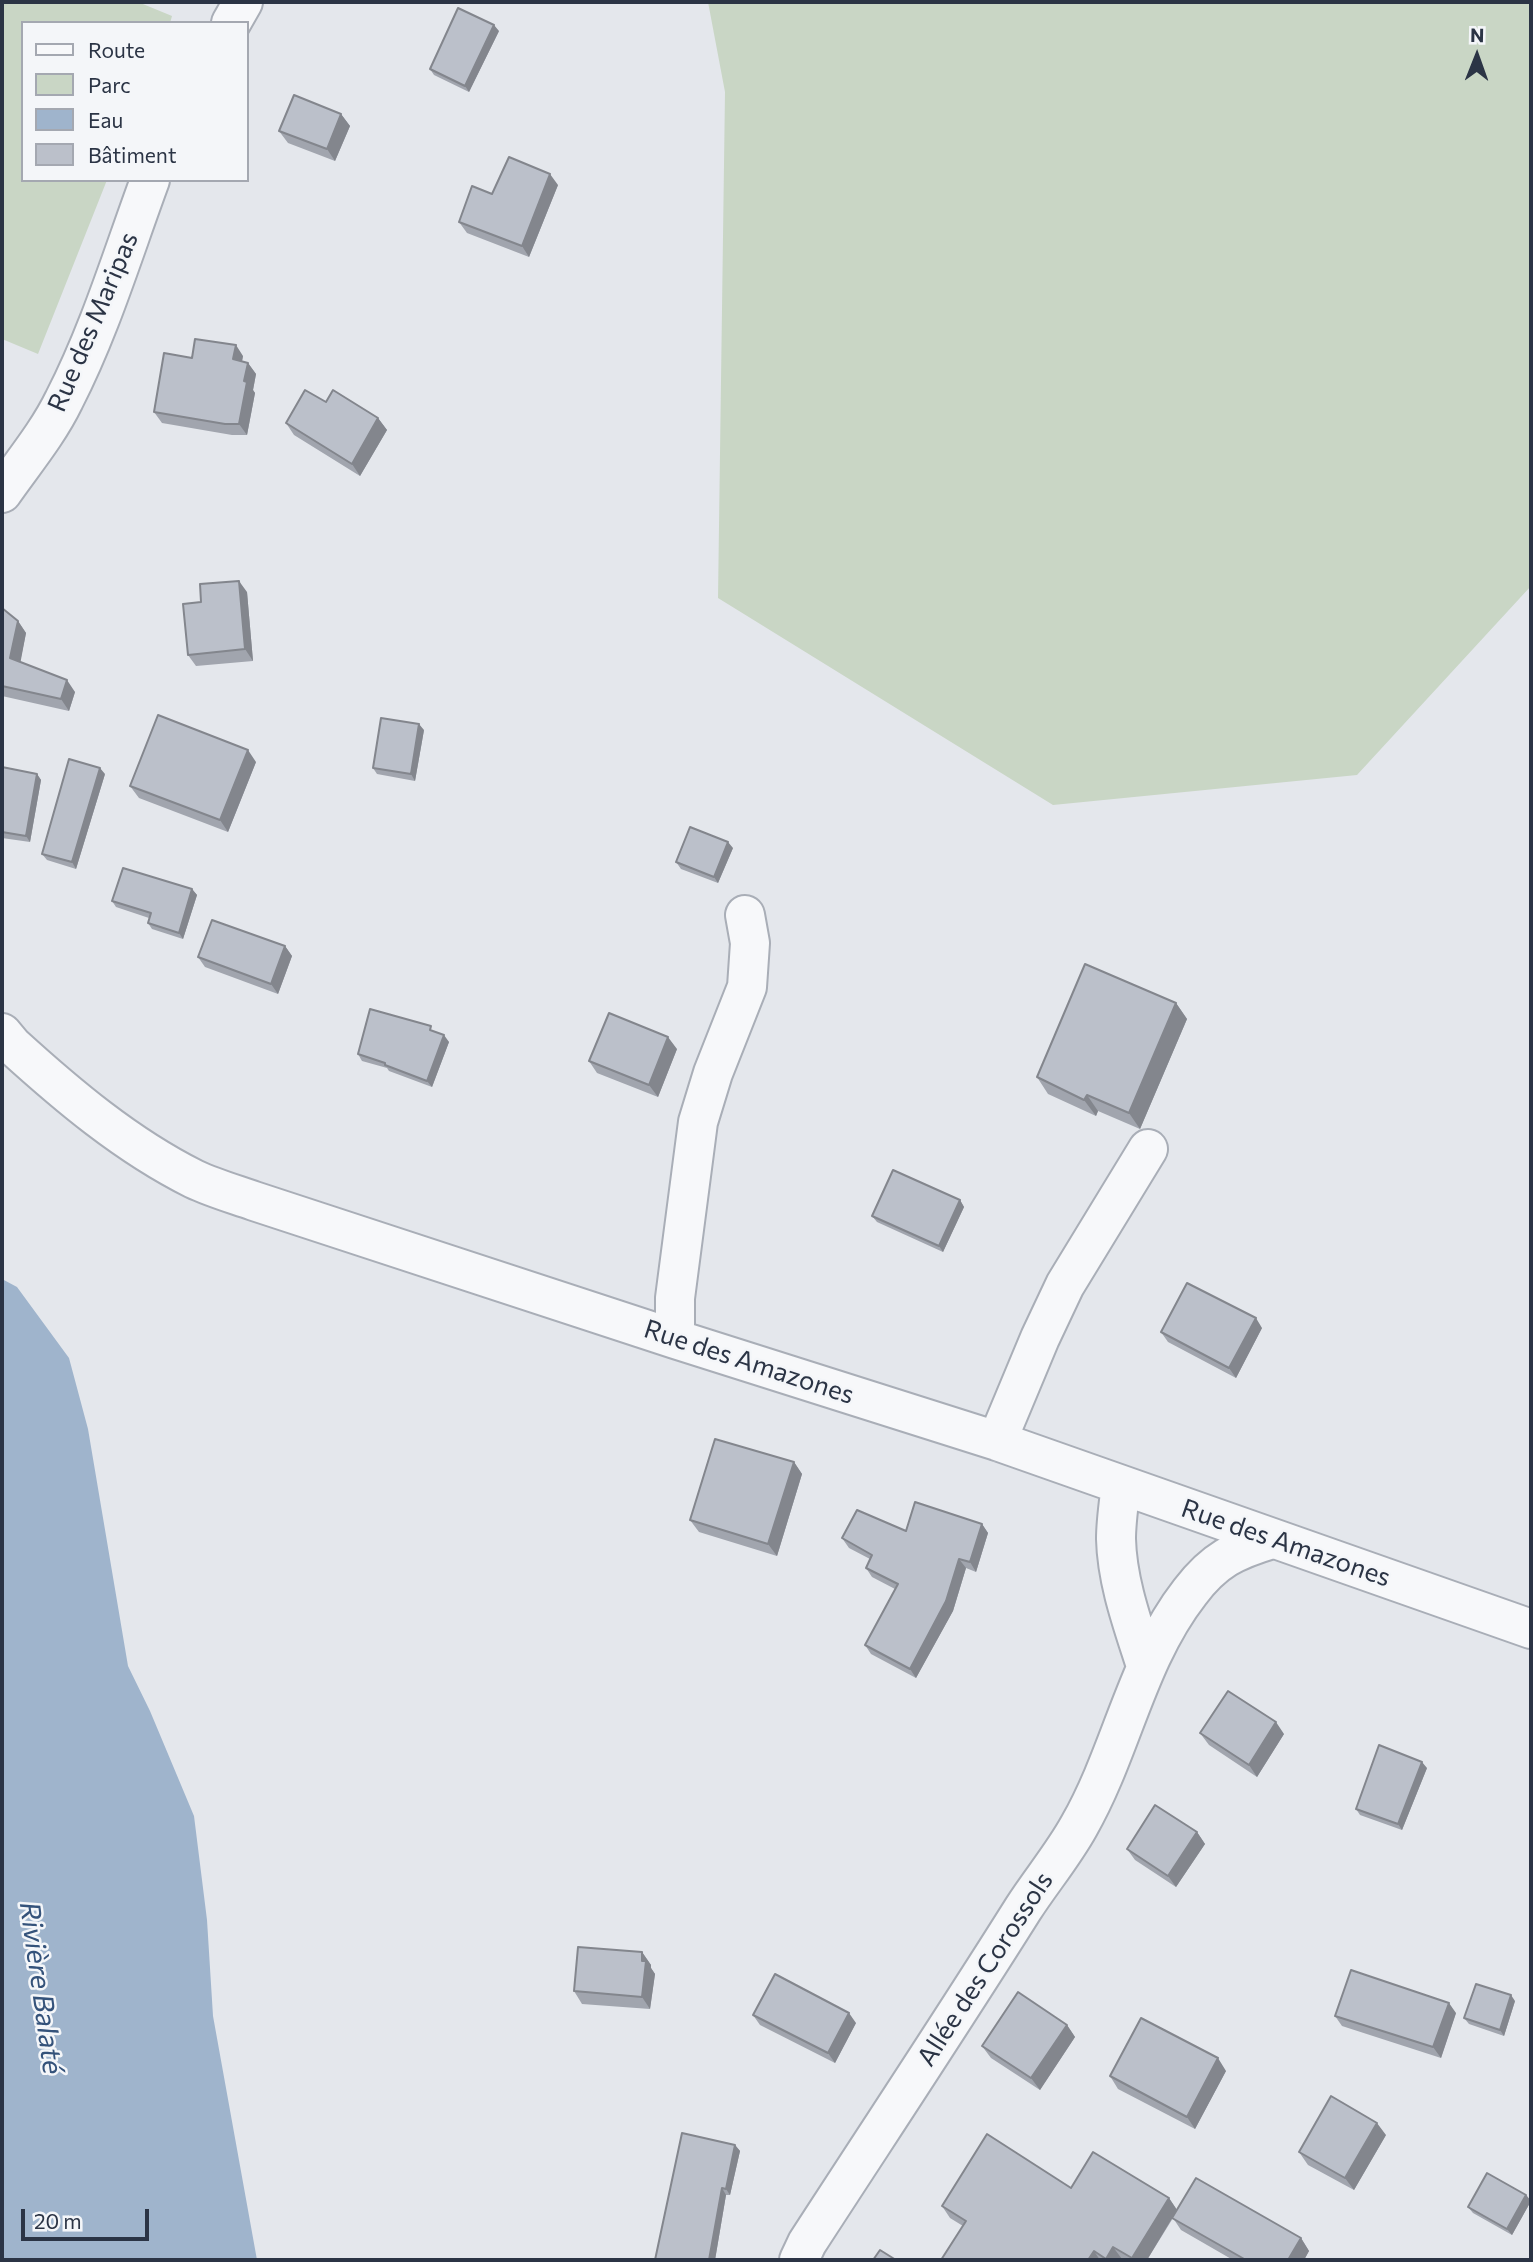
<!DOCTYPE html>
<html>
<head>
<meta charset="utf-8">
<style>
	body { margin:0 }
	#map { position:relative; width:1533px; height:2262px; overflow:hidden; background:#e4e7ec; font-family:Commissioner,sans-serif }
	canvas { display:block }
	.frame { position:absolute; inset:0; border:4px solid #2b3445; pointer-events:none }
	.legend { position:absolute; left:21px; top:21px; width:228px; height:161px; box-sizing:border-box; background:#f4f6f9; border:2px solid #a4a8b1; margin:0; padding:9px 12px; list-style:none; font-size:21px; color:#2b3445 }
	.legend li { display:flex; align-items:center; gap:14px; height:35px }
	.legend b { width:35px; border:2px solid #a4a8b1 }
	.north { position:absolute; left:1442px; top:21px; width:70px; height:70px; -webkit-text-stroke:5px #f4f6f9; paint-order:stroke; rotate:1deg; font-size:19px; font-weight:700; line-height:28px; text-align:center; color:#2b3445 }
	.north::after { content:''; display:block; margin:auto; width:24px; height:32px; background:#2b3445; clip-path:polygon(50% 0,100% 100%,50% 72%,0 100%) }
	.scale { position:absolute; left:21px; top:2209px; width:128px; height:32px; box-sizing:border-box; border:4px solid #2b3445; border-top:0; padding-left:9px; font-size:21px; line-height:24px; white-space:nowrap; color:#2b3445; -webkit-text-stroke:5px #f4f6f9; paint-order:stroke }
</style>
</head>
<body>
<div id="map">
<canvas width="1533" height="2262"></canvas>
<div class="frame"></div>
<ul class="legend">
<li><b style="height:9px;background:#f7f8fa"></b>Route</li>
<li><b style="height:19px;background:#c9d6c5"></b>Parc</li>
<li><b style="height:19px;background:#9fb4cc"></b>Eau</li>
<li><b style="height:19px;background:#bbc0ca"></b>Bâtiment</li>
</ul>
<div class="north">N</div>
<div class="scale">20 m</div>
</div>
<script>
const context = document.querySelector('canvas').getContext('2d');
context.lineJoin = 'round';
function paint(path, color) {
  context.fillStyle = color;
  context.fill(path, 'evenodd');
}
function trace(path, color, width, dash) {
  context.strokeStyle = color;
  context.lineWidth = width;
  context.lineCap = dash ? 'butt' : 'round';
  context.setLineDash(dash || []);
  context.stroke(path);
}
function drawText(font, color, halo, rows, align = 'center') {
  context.font = font + ' Commissioner,sans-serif';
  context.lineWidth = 5;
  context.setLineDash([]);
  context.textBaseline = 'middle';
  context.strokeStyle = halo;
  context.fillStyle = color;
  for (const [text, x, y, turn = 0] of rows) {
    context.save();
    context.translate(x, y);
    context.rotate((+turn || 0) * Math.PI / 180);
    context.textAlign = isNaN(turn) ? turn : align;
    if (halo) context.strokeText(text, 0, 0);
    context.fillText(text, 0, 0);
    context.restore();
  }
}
paint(new Path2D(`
	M2,2h136l34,14 -2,7h-147v157h84l-69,174 -36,-15z
	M708,2h823v584l-174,189 -304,30 -335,-207 7,-506z`), '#c9d6c5');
paint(new Path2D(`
	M2,1279l15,8 52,71 19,71 40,237 22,45 44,105 13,104 6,96 44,244h-255z`), '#9fb4cc');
const minor = new Path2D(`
	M231,23l12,-21
	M2,493c21,-30 46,-60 62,-93 36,-70 59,-147 86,-220
	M2,1033l10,12c55,50 114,100 182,134 19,9 40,15 60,22l421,138 322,102 534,188
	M675,1339v-41l23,-176 15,-49 34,-86 3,-44 -5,-28
	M997,1441l43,-103 25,-53 83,-136
	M1121,1485c-2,17 -5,36 -5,54 1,43 17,86 30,127
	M799,2260l8,-17c72,-111 145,-221 216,-334 18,-28 40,-54 56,-83 43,-75 57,-165 111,-234 24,-32 45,-42 82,-53`);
trace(minor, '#a9aeb7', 42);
trace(minor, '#f7f8fa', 38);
paint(new Path2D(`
	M499,31l-30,61 -35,-17 -4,-6z
	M341,114l9,12 -15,35 -47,-18 -9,-12z
	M558,185l-29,72 -62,-24 -8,-11 33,-28z
	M243,356l-1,6 6,1 8,11 -3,16 2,3 -8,42h-15l-70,-12 -8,-11 38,-54z
	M378,418l9,12 -27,46 -66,-41 -8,-12z
	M247,592l6,69 -57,5 -8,-11 13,-53z
	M2,608l16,13 8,12 -6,29 55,30 -6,19 -67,-15z
	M424,730l-9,51 -38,-7 -4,-6z
	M256,762l-28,70 -89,-34 -9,-12z
	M2,767l35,7 4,6 -11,62 -28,-4z
	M105,774l-29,95 -29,-9 -5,-6z
	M733,848l-15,35 -37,-14 -5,-7z
	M192,889l5,6 -14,44 -31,-10 -4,-6 1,-5 -33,-11 -4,-6z
	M285,946l7,10 -14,38 -73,-27 -7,-10z
	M1176,1003l11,16 -47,110 -42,-18 -2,5 -48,-22 -11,-17z
	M435,1032l14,10 -17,45 -43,-16 -2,-3 -25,-7 -4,-7z
	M677,1049l-19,48 -61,-24 -8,-12z
	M960,1200l4,7 -21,45 -66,-30 -5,-6z
	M1262,1328l-26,50 -68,-36 -7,-10z
	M794,1462l8,12 -25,82 -78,-24 -9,-12z
	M982,1524l6,9 -12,39 -10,-4 -13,43 -37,67 -45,-24 -6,-9 30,-56 -23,-12 -6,-9 4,-9 -21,-11 -7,-10 64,-7z
	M1200,1733l84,1 -27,43 -48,-32z
	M1427,1768l-25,62 -42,-15 -4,-6z
	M1197,1832l8,12 -29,43 -41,-27 -8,-11z
	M642,1952l9,13v3l4,6 -5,35 -68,-5 -8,-13z
	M1515,2001l-11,35 -35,-12 -5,-6z
	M1456,2013l-15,45 -99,-32 -7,-10z
	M753,2015l103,8 -21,40 -75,-38z
	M1067,2025l8,12 -35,53 -49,-32 -9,-12z
	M1226,2071l-31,58 -77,-40 -8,-13z
	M1386,2135l-32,55 -46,-25 -9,-13z
	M735,2145l5,6 -10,44h-4l-11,65h-60z
	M1071,2188l98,10 8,12 124,28 8,13 -5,9h-71l-52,-30 -8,-12 -26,42h-23l-2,-1 -1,1h-180l22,-34 -13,-8 -8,-12z
	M1526,2195l5,6 -19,34 -39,-22 -5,-6z`), '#a1a5ae');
paint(new Path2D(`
	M494,25l5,6 -30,61 -4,-6z
	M341,114l9,12 -15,35 -8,-12z
	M550,174l8,11 -29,72 -7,-11z
	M236,345l7,11 -3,14 -7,-11z
	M248,363l8,11 -3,16 2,3 -8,42 -8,-11 5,-43z
	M378,418l9,12 -27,46 -8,-12z
	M239,581l8,11 6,69 -8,-12z
	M18,621l8,12 -7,37 -9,-12z
	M67,680l8,12 -6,19 -8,-12z
	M419,724l5,6 -9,51 -4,-7z
	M248,750l8,12 -28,70 -8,-12z
	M100,768l5,6 -29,95 -4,-7z
	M37,774l4,6 -11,62 -4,-6z
	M728,842l5,6 -15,35 -4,-6z
	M192,889l5,6 -14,44 -4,-6z
	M285,946l7,10 -14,38 -7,-10z
	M1176,1003l11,16 -47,110 -11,-16z
	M444,1035l5,7 -17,45 -5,-6z
	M668,1037l9,12 -19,48 -9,-12z
	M1087,1095l11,16 -2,5 -12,-16z
	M960,1200l4,7 -21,45 -4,-6z
	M1256,1318l6,10 -26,50 -7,-10z
	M794,1462l8,12 -25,82 -9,-12z
	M982,1524l6,9 -12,39 -6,-10z
	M959,1559l7,9 -13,43 -37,67 -6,-9z
	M1276,1722l8,12 -27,43 -8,-12z
	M1422,1762l5,6 -25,62 -4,-6z
	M1197,1832l8,12 -29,43 -8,-11z
	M642,1952l9,13v3l4,6 -5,35 -8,-12z
	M1511,1995l4,6 -11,35 -4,-6z
	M1449,2003l7,10 -15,45 -8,-11z
	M849,2013l7,10 -21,40 -7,-10z
	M1067,2025l8,12 -35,53 -9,-12z
	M1218,2058l8,13 -31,58 -8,-12z
	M1377,2123l9,12 -32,55 -9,-12z
	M735,2145l5,6 -10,44 -4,-6z
	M722,2188l4,7 -11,65h-6z
	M1526,2195l5,6 -19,34 -5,-6z
	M1169,2198l8,12 -30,50h-13l-2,-2z
	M1301,2238l8,13 -5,9h-16z
	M1113,2247l9,12 -1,1h-14l-1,-1z
	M1094,2251l6,9h-12z`), '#83868d');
const building = new Path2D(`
	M458,8l36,17 -29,61 -35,-17z
	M294,95l47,19 -14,35 -48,-18z
	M509,157l41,17 -28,72 -63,-24 13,-36 20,8z
	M195,339l41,6 -3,14 15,4 -4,18 3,1 -8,42h-14l-71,-12 10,-59 28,5z
	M305,390l21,12 7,-12 45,28 -26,46 -66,-41z
	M239,581l6,68 -57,6 -5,-51 18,-2 -1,-18z
	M2,608l16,13 -8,37 57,22 -6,19 -59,-13z
	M158,715l90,35 -28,70 -90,-34z
	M381,718l38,6 -8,50 -38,-6z
	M69,759l31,9 -28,94 -30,-8z
	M2,767l35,7 -11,62 -24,-4z
	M690,827l38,15 -14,35 -38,-15z
	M123,868l69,21 -13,44 -31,-10 3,-10 -39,-12z
	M212,920l73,26 -14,38 -73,-27z
	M1085,964l91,39 -47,110 -42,-18 -3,5 -47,-23z
	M370,1009l61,17 -1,4 14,5 -17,46 -42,-16v-2l-27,-9z
	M609,1013l59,24 -19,48 -60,-24z
	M893,1170l67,30 -21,46 -67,-30z
	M1187,1283l69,35 -27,50 -68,-36z
	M715,1439l79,23 -26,82 -78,-24z
	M915,1502l67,22 -12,38 -11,-3 -13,42 -36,68 -45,-24 33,-61 -32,-16 6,-13 -30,-17 15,-28 49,21z
	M1228,1691l48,31 -27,43 -49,-32z
	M1379,1745l43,17 -24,62 -42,-15z
	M1155,1805l42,27 -29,44 -41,-27z
	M578,1947l64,5v9h4l-4,36 -68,-6z
	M1351,1970l98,33 -16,44 -98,-31z
	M775,1974l74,39 -21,40 -75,-38z
	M1476,1984l35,11 -11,35 -36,-12z
	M1018,1992l49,33 -36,53 -49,-32z
	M1141,2018l77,40 -31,59 -77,-41z
	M1331,2096l46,27 -32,55 -46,-26z
	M682,2133l53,12 -9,44 -4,-1 -13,72h-54z
	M987,2134l84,54 22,-36 76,46 -37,60 -19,-11 -7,12 -12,-8 -6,9h-147l25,-39 -24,-15z
	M1487,2173l39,22 -19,34 -39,-22z
	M1196,2178l105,60 -13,22h-42l-74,-42z
	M880,2250l16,10h-23z`);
paint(building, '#bbc0ca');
trace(building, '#83868d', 2);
drawText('26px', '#2b3445', '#f4f6f9', [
	["Rue des Maripas",93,322,-67],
	["Rue des Amazones",749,1362,18],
	["Rue des Amazones",1286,1543,19],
	["Allée des Corossols",985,1969,-57]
]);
drawText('italic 28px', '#34527a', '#f4f6f9', [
	["Rivière Balaté",41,1988,82]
]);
</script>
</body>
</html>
